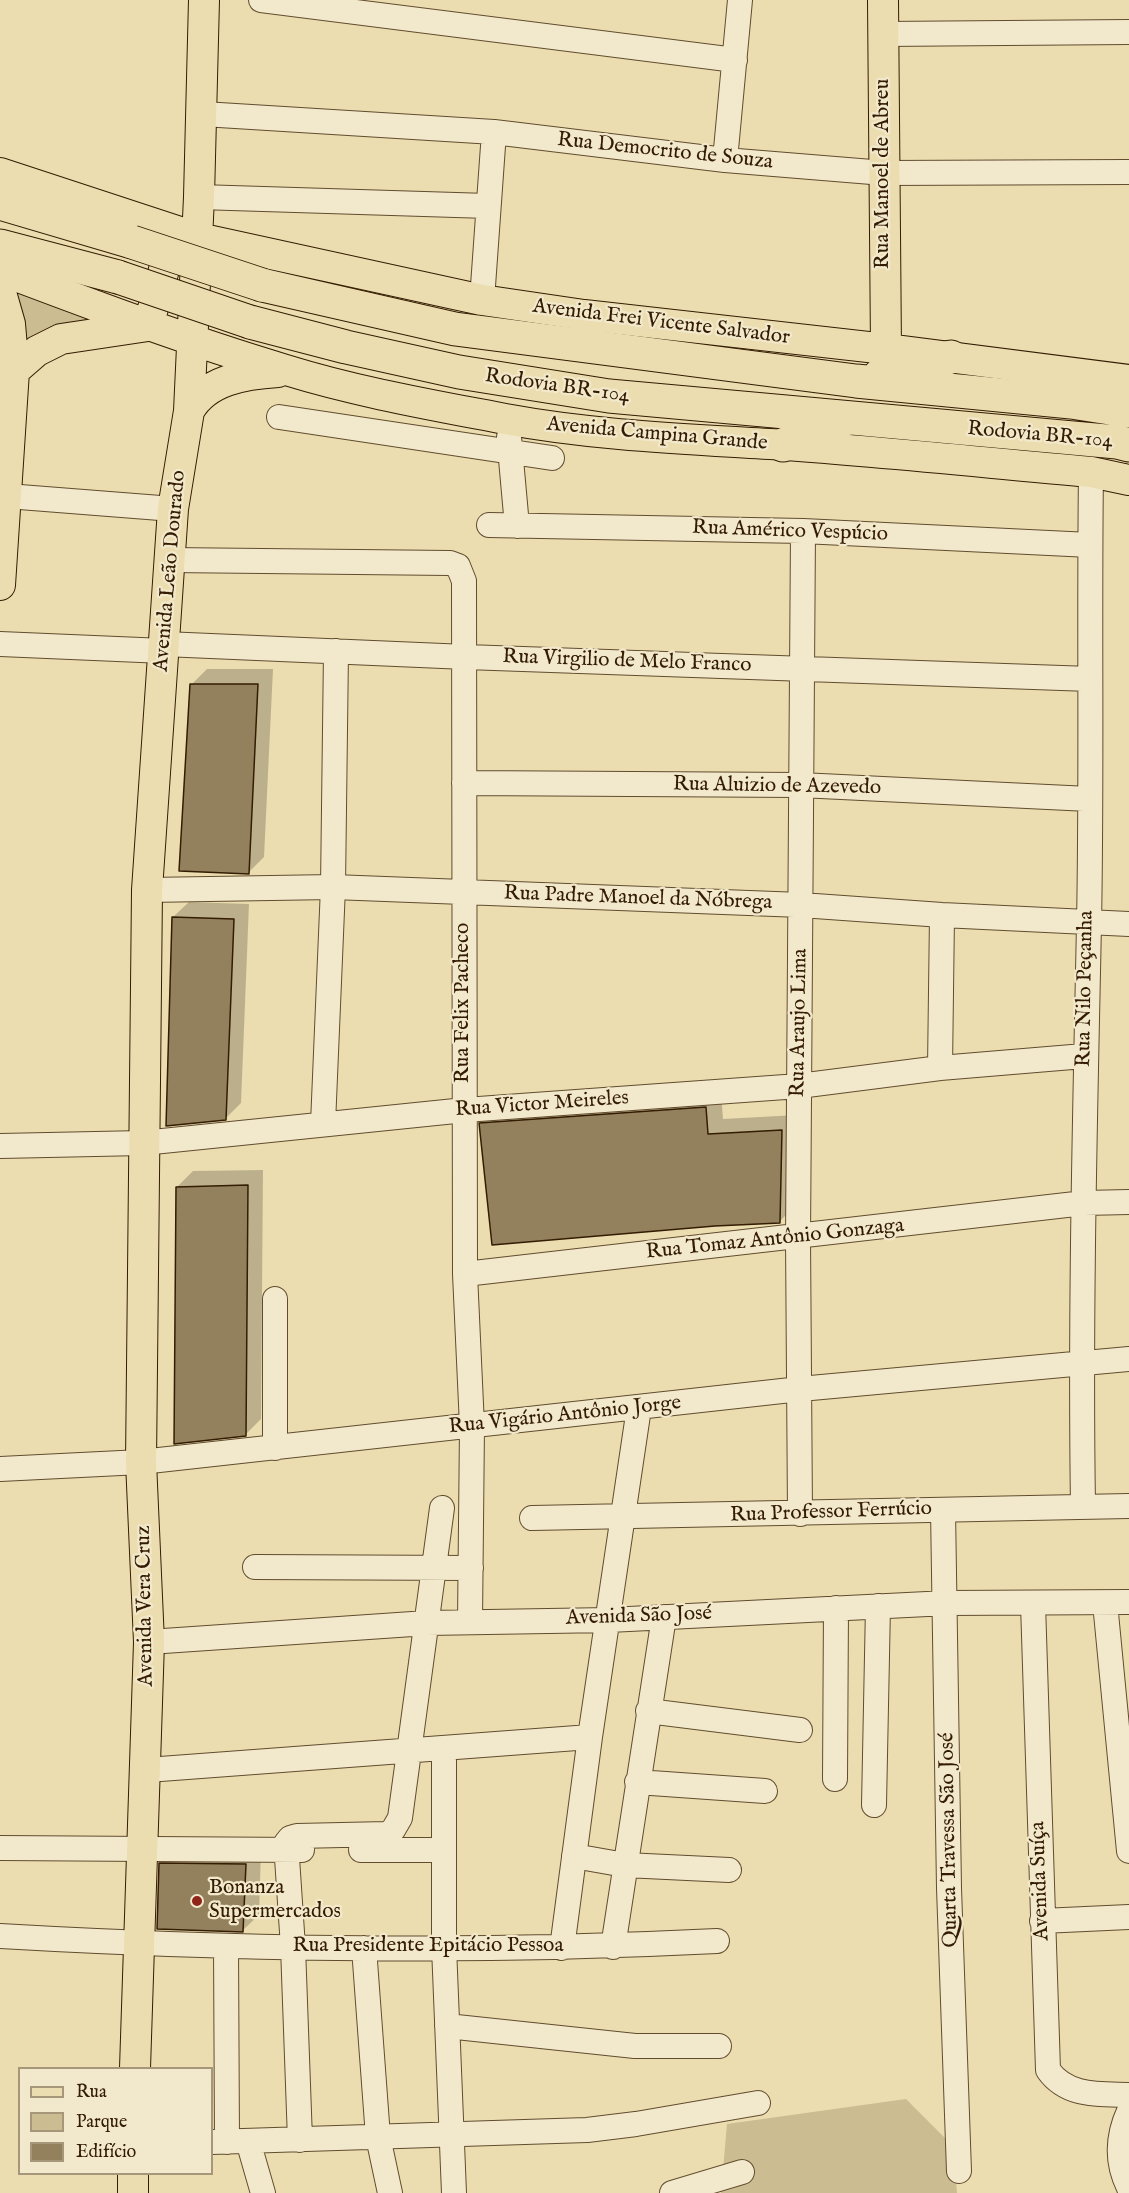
<!DOCTYPE html>
<html>
<head>
<meta charset="utf-8">
<style>
	body { margin:0 }
	#map { position:relative; width:1129px; height:2193px; overflow:hidden; background:#ebddb0; font-family:"IM FELL English",serif }
	canvas { display:block }
	.legend { position:absolute; left:18px; top:2067px; width:195px; height:108px; box-sizing:border-box; background:#f2e9cc; border:2px solid #a6977b; margin:0; padding:8px 10px; list-style:none; font-size:18px; color:#341c02 }
	.legend li { display:flex; align-items:center; gap:12px; height:30px }
	.legend b { width:30px; border:2px solid #a6977b }
</style>
</head>
<body>
<div id="map">
<canvas width="1129" height="2193"></canvas>
<ul class="legend">
<li><b style="height:8px;background:#ebddb0"></b>Rua</li>
<li><b style="height:16px;background:#ccbc92"></b>Parque</li>
<li><b style="height:16px;background:#93805c"></b>Edifício</li>
</ul>
</div>
<script>
const context = document.querySelector('canvas').getContext('2d');
context.lineJoin = 'round';
function paint(path, color) {
  context.fillStyle = color;
  context.fill(path, 'evenodd');
}
function trace(path, color, width, dash) {
  context.strokeStyle = color;
  context.lineWidth = width;
  context.lineCap = dash ? 'butt' : 'round';
  context.setLineDash(dash || []);
  context.stroke(path);
}
function drawText(font, color, halo, rows, align = 'center') {
  context.font = font + ' "IM FELL English",serif';
  context.lineWidth = 4.5;
  context.setLineDash([]);
  context.textBaseline = 'middle';
  context.strokeStyle = halo;
  context.fillStyle = color;
  for (const [text, x, y, turn = 0] of rows) {
    context.save();
    context.translate(x, y);
    context.rotate((+turn || 0) * Math.PI / 180);
    context.textAlign = isNaN(turn) ? turn : align;
    if (halo) context.strokeText(text, 0, 0);
    context.fillText(text, 0, 0);
    context.restore();
  }
}
paint(new Path2D(`
	M14,282l117,40 -114,43z
	M906,2099l47,47 4,47h-236l6,-69z`), '#ccbc92');
paint(new Path2D(`
	M207,669h66l-9,188 -16,16 -57,-188z
	M189,902l60,2 -8,199 -16,16 -52,-202z
	M721,1093l2,26 74,-4 -2,91 -15,15 -286,22 -13,-119 15,-15z
	M263,1170l-2,249 -16,16 -68,-248 16,-16z
	M176,1848l85,1 -2,66 -16,15 -83,-66z`), '#0003');
const building = new Path2D(`
	M190,684h68l-9,190 -70,-3z
	M172,917l62,2 -8,201 -60,6z
	M706,1107l2,27 74,-4 -2,93 -65,3 -223,19 -13,-122z
	M248,1185l-2,251 -72,8 2,-257z
	M159,1863l87,1 -3,68 -86,-3z`);
paint(building, '#93805c');
trace(building, '#341c02', 1.5);
const minor = new Path2D(`
	M261,0l474,60
	M883,34l246,-2
	M203,114l291,18 231,28 159,13 245,-1
	M725,160l15,-160
	M199,197l289,9
	M482,300l12,-168
	M279,417l273,41
	M509,437l8,89
	M7,496l166,13
	M489,525l314,6 287,14
	M169,560l281,3 8,3 6,15 1,693 7,152 -2,195
	M0,644l164,7
	M164,644l302,13 624,22
	M464,783l336,2 289,14
	M147,890l186,-3 468,18 141,10 187,9
	M940,1068l2,-153
	M323,1124l10,-237 3,-236
	M0,1146l143,-3 322,-33 334,-24 141,-18 144,-12
	M465,1274l619,-71 45,-1
	M275,1299v149
	M0,1469l141,-7 659,-73 329,-30
	M1083,1506c-3,-194 2,-388 6,-582 3,-151 0,-302 2,-452
	M943,1510l6,378 10,283
	M800,1514l-2,-276 5,-707
	M532,1518l597,-12
	M255,1567l216,1
	M1105,1603l24,248
	M1033,1604l15,466c19,27 51,24 81,25
	M149,1642l278,-19 182,-3 338,-17 182,-1
	M648,1711l152,19
	M444,1749v198l10,246
	M147,1770l443,-33
	M835,1779l1,-171
	M637,1782l128,9
	M874,1805l4,-199
	M0,1848l302,2
	M361,1850h81
	M574,1856l51,9 104,5
	M1042,1921l87,-4
	M0,1936c239,14 478,17 717,5
	M226,1946l1,196
	M613,1947l51,-330
	M364,1948l14,189 12,56
	M562,1948l28,-211 49,-329
	M447,2026l188,20h84
	M1129,2111c-12,26 -13,51 0,77
	M300,2140l-7,-193 -7,-104 4,-5 7,-2 90,-2 6,-4 7,-12 42,-310
	M248,2141l15,52
	M212,2142l375,-12 49,-6 122,-21
	M672,2193l70,-21`);
const major = new Path2D(`
	M883,0l3,349
	M0,173l198,65 284,62 102,15 302,34 243,31
	M0,270c95,36 189,71 286,100 71,22 146,35 219,49 92,17 185,20 279,26 102,7 205,18 307,27l38,8
	M0,289l10,35 4,47 -14,214
	M14,371l23,-20 24,-12 87,-13 27,-95
	M189,411c17,-31 56,-37 89,-39
	M135,2068l14,-426 -8,-180 6,-572 26,-381 16,-98 10,-214 5,-197
	M133,2193v-19`);
const highway = new Path2D(`
	M0,203l132,39
	M0,246l118,31
	M262,285l193,44 401,52 215,21 58,9
	M250,322l96,25 113,25 150,24 508,46 12,3
	M880,375l71,-18
	M783,445l60,-25`);
trace(minor, '#624c2e', 26);
trace(major, '#341c02', 32);
trace(highway, '#341c02', 35);
trace(minor, '#f2e9cc', 24);
trace(major, '#ebddb0', 30);
trace(highway, '#ebddb0', 33);
const highwayBridge = new Path2D(`
	M132,242l130,43
	M118,277l132,45`);
trace(highwayBridge, '#341c02', 35, []);
trace(highwayBridge, '#ebddb0', 33);
for (const [x, y, r, color] of [
	[197,1901,6,"#8f2418"]
]) {
  const dot = new Path2D();
  dot.arc(x, y, r, 0, 2 * Math.PI);
  context.fillStyle = color;
  context.fill(dot);
  trace(dot, '#f2e9cc', 2);
}
drawText('21px', '#341c02', '#f2e9cc', [
	["Rua Democrito de Souza",665,152,6],
	["Rua Manoel de Abreu",884,174,-90],
	["Avenida Frei Vicente Salvador",661,323,7],
	["Rodovia BR-104",557,387,8],
	["Avenida Campina Grande",657,435,5],
	["Rodovia BR-104",1040,436,5],
	["Rua Américo Vespúcio",790,532,2],
	["Avenida Leão Dourado",171,571,-85],
	["Rua Virgilio de Melo Franco",627,662,2],
	["Rua Aluizio de Azevedo",777,787,1],
	["Rua Padre Manoel da Nóbrega",638,899,2],
	["Rua Nilo Peçanha",1086,989,-89],
	["Rua Felix Pacheco",464,1003,-90],
	["Rua Araujo Lima",800,1023,-89],
	["Rua Victor Meireles",542,1105,-4],
	["Rua Tomaz Antônio Gonzaga",775,1240,-6],
	["Rua Vigário Antônio Jorge",565,1416,-6],
	["Rua Professor Ferrúcio",831,1513,-2],
	["Avenida Vera Cruz",146,1606,-91],
	["Avenida São José",639,1617,-2],
	["Quarta Travessa São José",950,1840,-91],
	["Avenida Suíça",1041,1881,-92],
	["Rua Presidente Epitácio Pessoa",428,1947]
]);
drawText('21px', '#341c02', '#f2e9cc', [
	["Bonanza",209,1889],
	["Supermercados",209,1913]
], 'left');
</script>
</body>
</html>
